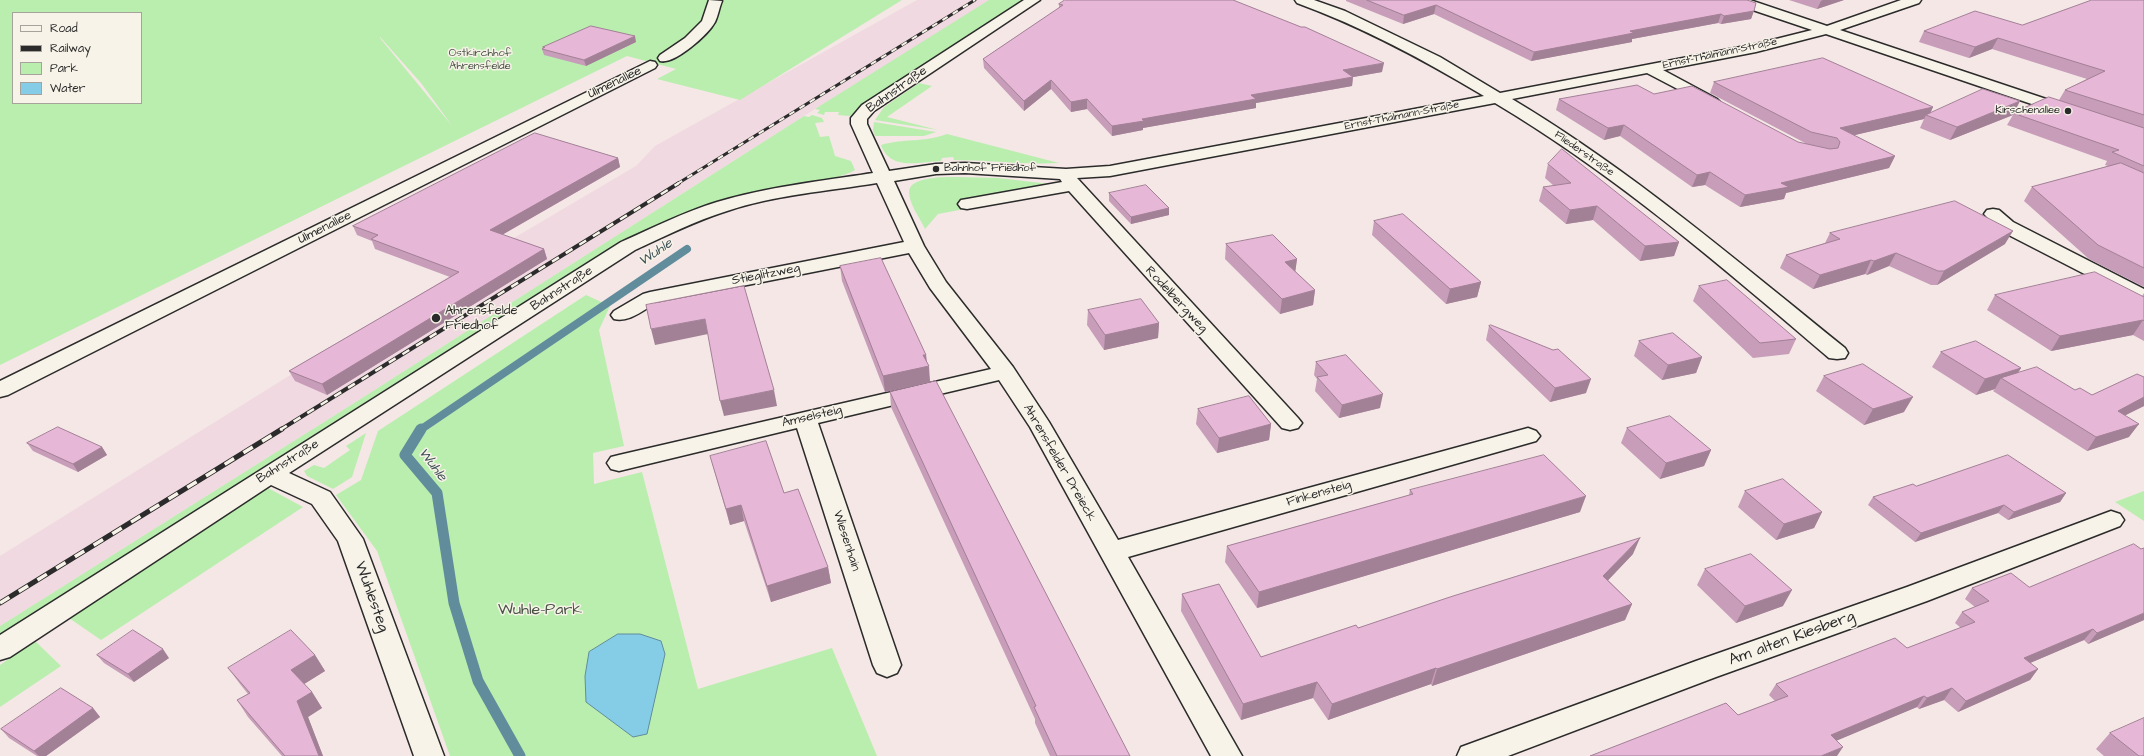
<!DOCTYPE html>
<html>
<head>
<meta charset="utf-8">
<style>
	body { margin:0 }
	#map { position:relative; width:2144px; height:756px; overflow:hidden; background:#f4e7e5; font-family:"Architects Daughter",sans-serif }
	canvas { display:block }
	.legend { position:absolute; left:12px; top:12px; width:130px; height:92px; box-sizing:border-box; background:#f7f3e8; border:1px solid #a5a39c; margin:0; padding:5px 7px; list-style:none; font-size:12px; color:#2b2b2b }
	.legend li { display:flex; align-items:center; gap:8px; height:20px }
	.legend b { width:20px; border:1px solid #a5a39c }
</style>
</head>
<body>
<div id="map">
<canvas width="2144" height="756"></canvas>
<ul class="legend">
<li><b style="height:5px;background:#f7f3e8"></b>Road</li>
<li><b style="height:5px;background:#2b2b2b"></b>Railway</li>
<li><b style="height:11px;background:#baeeaf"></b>Park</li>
<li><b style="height:11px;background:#85cde6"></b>Water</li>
</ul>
</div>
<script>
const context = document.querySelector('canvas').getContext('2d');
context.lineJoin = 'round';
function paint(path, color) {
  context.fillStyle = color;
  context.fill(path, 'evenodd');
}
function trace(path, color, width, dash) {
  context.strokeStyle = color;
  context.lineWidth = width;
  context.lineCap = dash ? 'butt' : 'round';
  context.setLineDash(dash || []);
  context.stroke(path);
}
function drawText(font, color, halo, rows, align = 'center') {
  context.font = font + ' "Architects Daughter",sans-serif';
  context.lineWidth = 3;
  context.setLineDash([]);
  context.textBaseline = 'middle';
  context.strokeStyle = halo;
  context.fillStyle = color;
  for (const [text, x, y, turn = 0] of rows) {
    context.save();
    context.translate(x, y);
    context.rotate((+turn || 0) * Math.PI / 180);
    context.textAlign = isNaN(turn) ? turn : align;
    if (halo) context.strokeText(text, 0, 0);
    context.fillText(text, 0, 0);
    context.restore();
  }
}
paint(new Path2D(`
	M917,0h99l-117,58 -84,51 -464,296 -351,221v-70l446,-278 190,-112 19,-20z`), '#f0d9e1');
paint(new Path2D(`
	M0,0h902l-162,100 -83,-21 19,-10 -49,-13 -627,309zM13,13h128v90h-128zM380,37l41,46 32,44 -73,-89z
	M989,0h37l-176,116 -12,-1 1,-3h-14l-1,3 -7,-2 3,-3 -5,-1z
	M919,83l13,3 -45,31 51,13 -63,-10 9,-13z
	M812,115l10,3 2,4 -9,1 5,14 9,-1 6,20 16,5 4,9c-20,12 -70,15 -95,21 -42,9 -81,24 -120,43l-640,404v-12l351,-221 453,-289 5,1z
	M874,122l62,10 -12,4h-49l-2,-6z
	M947,134l112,29c-35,2 -70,-3 -105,-3l-1,-3 -11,1 -1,3c-21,1 -51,10 -60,-16 23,-7 42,-2 66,-11z
	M958,177l40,1 52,6 -75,23 -37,7 -13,15c-5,-11 -16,-25 -16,-37 0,-16 38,-15 49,-15z
	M586,295l24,11 -11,24 25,116 -31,7 1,31 48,-12 56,217 134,-41 45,108h-427l-73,-205 -41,-56 25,-15 17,-49z
	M366,433l-14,44 -19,12 -26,-13 -3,-5 10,-6 10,3 26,-18 -4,-4z
	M268,488l35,19 -202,133 -32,-22z
	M2144,491v30l-29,-19z
	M35,641l26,25 -61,41v-42z`), '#baeeaf');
const water = new Path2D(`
	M618,634h22l21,7 4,13 -18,80 -14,3 -47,-35 -1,-26 4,-24z`);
paint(water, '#85cde6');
trace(water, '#618c9b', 1);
trace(new Path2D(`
	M420,430l267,-181`), '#618c9b', 8);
trace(new Path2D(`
	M421,429l-16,26 32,38 17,110 24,78 42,75`), '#618c9b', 11);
const minor = new Path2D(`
	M709,0l13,1c-3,7 -4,15 -7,21 -7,13 -41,43 -55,39l-2,-3 2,-3 25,-17 17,-17z
	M1024,0h16l-166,111 -7,8v5l22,47 47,-7 29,-1 101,6 44,-3 374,-70c-60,-36 -121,-69 -187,-93l-2,-3h19l31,11 95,46 60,36 256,-49 56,-14 -80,-27 -2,-3h20l77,26 74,-26h20l-2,3 -79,27 233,78 2,3 -2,3h-12l-235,-80 -70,18 -93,18 54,29 3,3 -3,3 -5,2 -65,-34 -135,26c119,71 225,162 333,249l3,5 -3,5 -8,1 -8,-1c-107,-91 -213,-183 -334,-255l-385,73 -33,2 221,240 4,5 -4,5 -8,2 -8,-2 -213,-237 -102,18 -6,-1 -3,-4 3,-4 6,-1 95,-17 -2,-3 -95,-6 -29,1 -42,7 30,65 22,36 67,85 36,55 69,118 410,-112 8,3 4,5 -4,5 -408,116 114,199h-31l-181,-329 -31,-47 -181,43 83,242 -4,8 -10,4 -10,-4 -4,-8 -76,-237 -178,43 -8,-2 -4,-6 4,-6 8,-2 372,-86 -61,-81 -21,-35 -253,50c-13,7 -27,20 -42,16l-3,-4 3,-4 29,-17 7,-2 254,-50 -27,-59c-48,8 -103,12 -150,28 -32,10 -62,25 -92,39l-346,223 41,19 33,47 81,217h-30l-76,-215 -26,-37 -41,-19 -261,172 -10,3v-25l621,-393c32,-14 63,-30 96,-40 50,-15 104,-21 156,-29l-22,-49v-6l11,-13z
	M650,61l5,1 2,3 -2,3 -647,327 -8,2v-16z
	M1993,209l6,1 14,12 131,67v14l-7,-2 -138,-71 -15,-16 3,-4z
	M2111,511l9,3 4,6 -4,6 -193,75 -211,76 -208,79h-51l4,-9 235,-86 211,-74z`);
trace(minor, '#2b2b2b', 3);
paint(minor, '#f7f3e8');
const railFar2 = new Path2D(`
	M677,184l298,-184`);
const railFar1 = new Path2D(`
	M280,430l399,-247`);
const rail = new Path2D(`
	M0,603l282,-174`);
trace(railFar2, '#2b2b2b', 3);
trace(railFar1, '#2b2b2b', 4);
trace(rail, '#2b2b2b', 5);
trace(railFar2, '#f7f3e8', 2, [6]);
trace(railFar1, '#f7f3e8', 2.5, [8]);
trace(rail, '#f7f3e8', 3.5, [11]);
paint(new Path2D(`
	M1346,0h401l9,3 -5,16 -30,5 -3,-1 -86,16v3l-101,19 -97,-47 -31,10 -57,-23z
	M1789,0h55l-27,9z
	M2144,0v287l-55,-28 -65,-58 8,-14 76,-21 -3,-1 2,-4 -100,-36 6,-10 -63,25 -30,-12 4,-9 -70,16 41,21 -6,12 -103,25 -2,6 -44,8 -35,-22 -13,2 -72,-51 -16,4 -48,-30 3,-11 95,-5 144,48 33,7 -24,-5 -97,-51 4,-11 219,25 -3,6h84l45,-13 6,-10 22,-11 -95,-30 -23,9 -50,-16 5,-11 98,-6z
	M1059,4l323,68 -29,5 -1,9 -96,17v5l-113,20v2l-31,6 -25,-27 -16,3 -20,-23 -27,22 -40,-43 -1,-9 76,-51z
	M636,42l-50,24 -42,-11 -2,-6 1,-1v-1z
	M618,158l2,9 -118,68 42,14 3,10 -220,136 -32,-14 -6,-10 161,-94 -75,-28 -3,-8 -15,-6 -4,-9z
	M1548,164l131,78 -5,14 -34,5 -47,-41 -27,4 -27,-23 4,-14 11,-1 -9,-8z
	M1109,193l60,15v7l-38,9 -22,-23z
	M1374,221l107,61 -4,15 -31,7 -74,-69z
	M1830,233l175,11 -68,41h-6l-42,-19 -22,9 -2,-1 -52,15 -33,-21 6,-13 39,-12z
	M1226,244l71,15 -2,12 20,19 -2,15 -33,9 -55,-55z
	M840,266l86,89 4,27 -45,10 -43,-111z
	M1699,286l97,53 -7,15 -36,4 -60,-57z
	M2144,293v48l-11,-6 -82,16 -64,-41 8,-15 147,1z
	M1088,310l71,13 -1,15 -54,12 -17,-25z
	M1489,326l97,67 -36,9 -64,-62z
	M1639,341l63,16 -6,16 -34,7 -28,-24z
	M1941,352l80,16 -3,5 74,22 52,-18v29l-19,9 4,22 -42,14 -94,-60 2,-2 -19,6 -44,-28z
	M1316,362l64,46 -41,10 -24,-27 2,-12 -3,-4z
	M1824,376l80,36 -40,13 -48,-34z
	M890,392l240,364h-80l-15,-33v-4l-144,-312z
	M1198,409l73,15 -2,16 -52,13 -21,-29z
	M1627,428l84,22 -7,16 -44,13 -39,-36z
	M27,443l75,4 5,8 -29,17 -45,-21z
	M710,456l74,37 44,74 3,16 -60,19 -27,-81 -14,4z
	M1916,486l150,7 -6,9 -52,18 -10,-7 -83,29 -47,-37 5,-8z
	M1410,490l170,22 -323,96 -32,-46 2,-16 182,-51z
	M1745,491l77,21 -8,16 -38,12 -38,-33z
	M1633,554l-25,26 24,24 -7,16 -193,66 -1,-2 -103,36 -15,-22 -72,22 -60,-109 1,-17 79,63 97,-29z
	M1705,569l78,37 -47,17 -39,-38z
	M2029,587l115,33 -56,24 -4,-4 -54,23 8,6 -8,11 -72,32 -14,-12 -25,9 -2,-2 -80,33 -99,-25 37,-14 -6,-6 7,-11 131,-36 54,-20 -6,-5 7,-11 13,-5 -10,-8 7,-11z
	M97,655l72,3 -35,24 -30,-19z
	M315,655l10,16 -21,13 8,8 10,16 -14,9 15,39h-41l-34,-39 -11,-17 11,-6 -8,-10 -12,-16z
	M93,708l7,9 -54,39h-9l-28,-18 -8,-9z
	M2110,733l34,23h-40l-8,-7z`), '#c79db9');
paint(new Path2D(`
	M1823,0h21l-27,9 4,-8z
	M1436,5l-2,9 -31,10 1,-9z
	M1754,11l-3,8 -30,5 3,-8z
	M1721,14l-3,9 -86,16v3l-101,19 3,-9 96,-21z
	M635,36l1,6 -50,24 -2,-6z
	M1998,38l-6,11 -23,9 6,-11z
	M1384,63l-2,9 -40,7 1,-9z
	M1353,77l-1,9 -96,17v5l-113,20v2l-31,6v-10l139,-31z
	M1051,80v9l-27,22v-10z
	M1087,99v10l-16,3v-10z
	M2020,101l-6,12h-1v2l-63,25 7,-13z
	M1933,107l-4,9 -3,-1 -2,4 -86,20 2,-11z
	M1624,125l-4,11 -16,4 4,-12z
	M1895,156l-6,12 -103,25 -2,6 -44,8 5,-12 36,-12z
	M618,158l2,9 -127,73 -3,-10z
	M1710,172l-5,13 -13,2 5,-12z
	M1597,206l-4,14 -27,4 4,-14z
	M1169,208v7l-38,9v-7z
	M2013,231l-8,13 -68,41 7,-14z
	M1679,242l-5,14 -34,5 5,-15z
	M544,249l3,10 -220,136 -5,-11z
	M1896,253l-7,13 -22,9 7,-14z
	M1297,259l-2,15 -10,-12z
	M1871,260l-6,14 -52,15 7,-14z
	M1481,282l-4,15 -31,7 4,-15z
	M1315,290l-2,15 -33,9 2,-15z
	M705,319l3,15 -53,11 -4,-16z
	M2143,320l-10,15 -82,16 9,-15z
	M1159,323l-1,15 -54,12 1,-15z
	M923,355h3l1,12 2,-1 1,16 -45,10 -2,-16z
	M1702,357l-6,16 -34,7 6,-15z
	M2021,368l-10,15 -10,-5 -6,11 -19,6 9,-16z
	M1591,379l-5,14 -36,9 5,-14z
	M774,390l3,16 -53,10 -4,-15z
	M1383,394l-3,14 -41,10 3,-13z
	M1913,397l-9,15 -40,13 9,-16z
	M2144,397v9l-36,18 10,-13z
	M1271,424l-2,16 -52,13 2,-15z
	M2139,424l-10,13 -42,14 9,-14z
	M102,447l5,8 -29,17 -5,-8z
	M1711,450l-7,16 -44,13 6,-16z
	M2066,493l-6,9 -52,18 6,-8z
	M1586,496l-6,16 -323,96 2,-16z
	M741,505l3,16 -14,4 -4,-16z
	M2004,505l-6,8 -83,29 6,-9z
	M1822,512l-8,16 -38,12 8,-16z
	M1640,538l-7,16 -36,38 6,-16z
	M828,567l3,16 -60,19 -4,-16z
	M1792,590l-9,16 -47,17 9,-17z
	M1632,604l-7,16 -193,66 5,-17z
	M2144,613v7l-56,24 9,-11z
	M2093,629l-9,11 -68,29 8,-11z
	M163,649l6,9 -35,24 -6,-8z
	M315,655l10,16 -24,15 -10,-16z
	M1436,668l-5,16 -103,36 4,-16z
	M2038,669l-8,11 -72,32 8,-11z
	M1317,682l-4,16 -72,22 2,-16z
	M1952,688l-8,12 -25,9 8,-11z
	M312,692l10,16 -14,9 15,39h-4l-22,-55z
	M1924,696l-7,11 -93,39 7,-11z
	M93,708l7,9 -54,39h-7l-5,-5z
	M1843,747l-6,9h-16z`), '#a28096');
const building = new Path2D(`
	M1065,0h168l68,27h4l79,36 -41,7 10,7 -102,18 5,4 -114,20 2,2 -32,5 -25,-27 -16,3 -20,-22 -27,21 -41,-42 80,-54 -4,-1z
	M1367,0h380l9,3 -2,8 -30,5 -3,-2 -91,17 4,2 -100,19 -98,-47 -32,10z
	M2092,0h52v115l-79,-25 40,-19 -107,-33 -23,9 -51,-16 51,-20 47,14z
	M591,26l44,10 -51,24 -42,-11 3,-2h-2z
	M1823,58l110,49 -93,21 55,28 -114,27 8,4 -44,8 -35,-23 -13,3 -73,-50 -16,3 -49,-29 78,-14 17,9 38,-8 106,56 32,7 8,-1 2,-6 -3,-4 -26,-6 -97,-50z
	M1983,89l37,12 -63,26 -31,-12z
	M2049,97l95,31v38l-32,-14 7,-2 -106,-37z
	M535,133l83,25 -128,72 54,19 -222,135 -33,-13 170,-99 -88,-33 7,-4 -25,-9z
	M1562,149l117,93 -34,4 -48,-40 -27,4 -27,-23 28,-4 -23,-19z
	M2121,163l23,10v95l-46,-23 -66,-58z
	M1146,185l23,23 -38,9 -22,-24z
	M1955,201l58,30 -69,40h-6l-42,-18 -22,8 -3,-1 -51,15 -34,-20 54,-16 -10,-6z
	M1403,214l78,68 -31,7 -76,-68z
	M1273,235l24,24 -12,3 30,28 -33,9 -56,-55z
	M881,258l45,97h-3l6,11 -46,10 -43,-110z
	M2095,272l49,25v24l-1,-1 -83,16 -65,-41z
	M1727,280l69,59 -36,4 -61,-57z
	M744,286l30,104 -54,11 -15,-82 -54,10 -5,-24z
	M1141,299l18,24 -54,12 -17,-25z
	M1491,325l62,25 5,-1 33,30 -36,9 -66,-62z
	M1673,333l29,24 -34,8 -29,-24z
	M1976,341l45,27 -36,11 -44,-27z
	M1346,355l37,39 -41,11 -25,-28 11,-2 -12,-13z
	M1863,364l50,33 -40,12 -49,-33z
	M2037,367l38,23 5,-2 12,7 45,-21 7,3v20l-26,14 21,13 -43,13 -95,-59z
	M936,381l194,375h-73l-23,-49 2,-1 -146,-314z
	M1249,396l22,28 -52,14 -21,-29z
	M1670,416l41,34 -45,13 -39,-35z
	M58,427l44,20 -29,17 -46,-21z
	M766,441l18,52 14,-4 30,78 -61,19 -26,-81 -15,4 -16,-53z
	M1544,455l42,41 -327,96 -32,-46 186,-52 -3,-4z
	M2008,455l58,38 -52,19 -10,-7 -83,28 -48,-36 40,-13 3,2z
	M1783,479l39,33 -38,12 -39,-33z
	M1640,538l-37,38 29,28 -195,65 -1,-1 -104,36 -15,-22 -74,22 -61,-110 37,-10 42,73 95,-32 2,3 92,-31z
	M2134,544l7,5 3,-1v65l-47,20 -4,-4 -69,29 14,11 -72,32 -14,-13 -25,10 -3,-2 -93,39 12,12 -22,9h-231l136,-53 12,12 50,-19 -12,-12 119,-46 12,10 68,-26 -13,-10 27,-11 -17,-13 39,-15 18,14z
	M1751,554l41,36 -47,16 -40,-37z
	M133,630l30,19 -35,25 -31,-19z
	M291,630l24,25 -24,15 21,22 -15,9 22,55h-34l-48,-56 13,-7 -22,-25z
	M61,688l32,20 -59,43 -33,-22z
	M2144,718v38h-5l-29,-23z`);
paint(building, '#e7b7d7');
trace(building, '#a28096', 1);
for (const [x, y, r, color] of [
	[2068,111,4,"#2b2b2b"],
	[936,169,4,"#2b2b2b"],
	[436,318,5,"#2b2b2b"]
]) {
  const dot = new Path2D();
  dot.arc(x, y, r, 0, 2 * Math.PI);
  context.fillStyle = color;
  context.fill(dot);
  trace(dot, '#f7f3e8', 1.5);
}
drawText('11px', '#485245', '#f7f3e8', [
	["Ostkirchhof",480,54],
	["Ahrensfelde",480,67]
]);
drawText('11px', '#2b2b2b', '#f7f3e8', [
	["Ernst-Thälmann-Straße",1720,54,-12],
	["Ernst-Thälmann-Straße",1402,116,-11],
	["Fliederstraße",1584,154,35]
]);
drawText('11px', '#2b2b2b', '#f7f3e8', [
	["Kirschenallee",2060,111],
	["Bahnhof Friedhof",944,169,"left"]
], 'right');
drawText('13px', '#2b2b2b', '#f7f3e8', [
	["Ulmenallee",615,83,-26],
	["Bahnstraße",897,90,-35],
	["Ulmenallee",325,228,-27],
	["Stieglitzweg",766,275,-11],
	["Bahnstraße",562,289,-33],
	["Rodelbergweg",1176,300,47],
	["Amselsteig",812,417,-13],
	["Bahnstraße",288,462,-32],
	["Ahrensfelder Dreieck",1059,463,60],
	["Finkensteig",1319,494,-16],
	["Wiesenhain",846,541,72]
]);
drawText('13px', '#2b2b2b', '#f7f3e8', [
	["Ahrensfelde",445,311],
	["Friedhof",445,326]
], 'left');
drawText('italic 14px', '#42545a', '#f7f3e8', [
	["Wuhle",656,253,-34],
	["Wuhle",432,465,53]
]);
drawText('16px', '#2b2b2b', '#f7f3e8', [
	["Wuhlesteg",371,597,70],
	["Am alten Kiesberg",1792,639,-20]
]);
drawText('16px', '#485245', '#f7f3e8', [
	["Wuhle-Park",540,611]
]);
</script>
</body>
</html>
